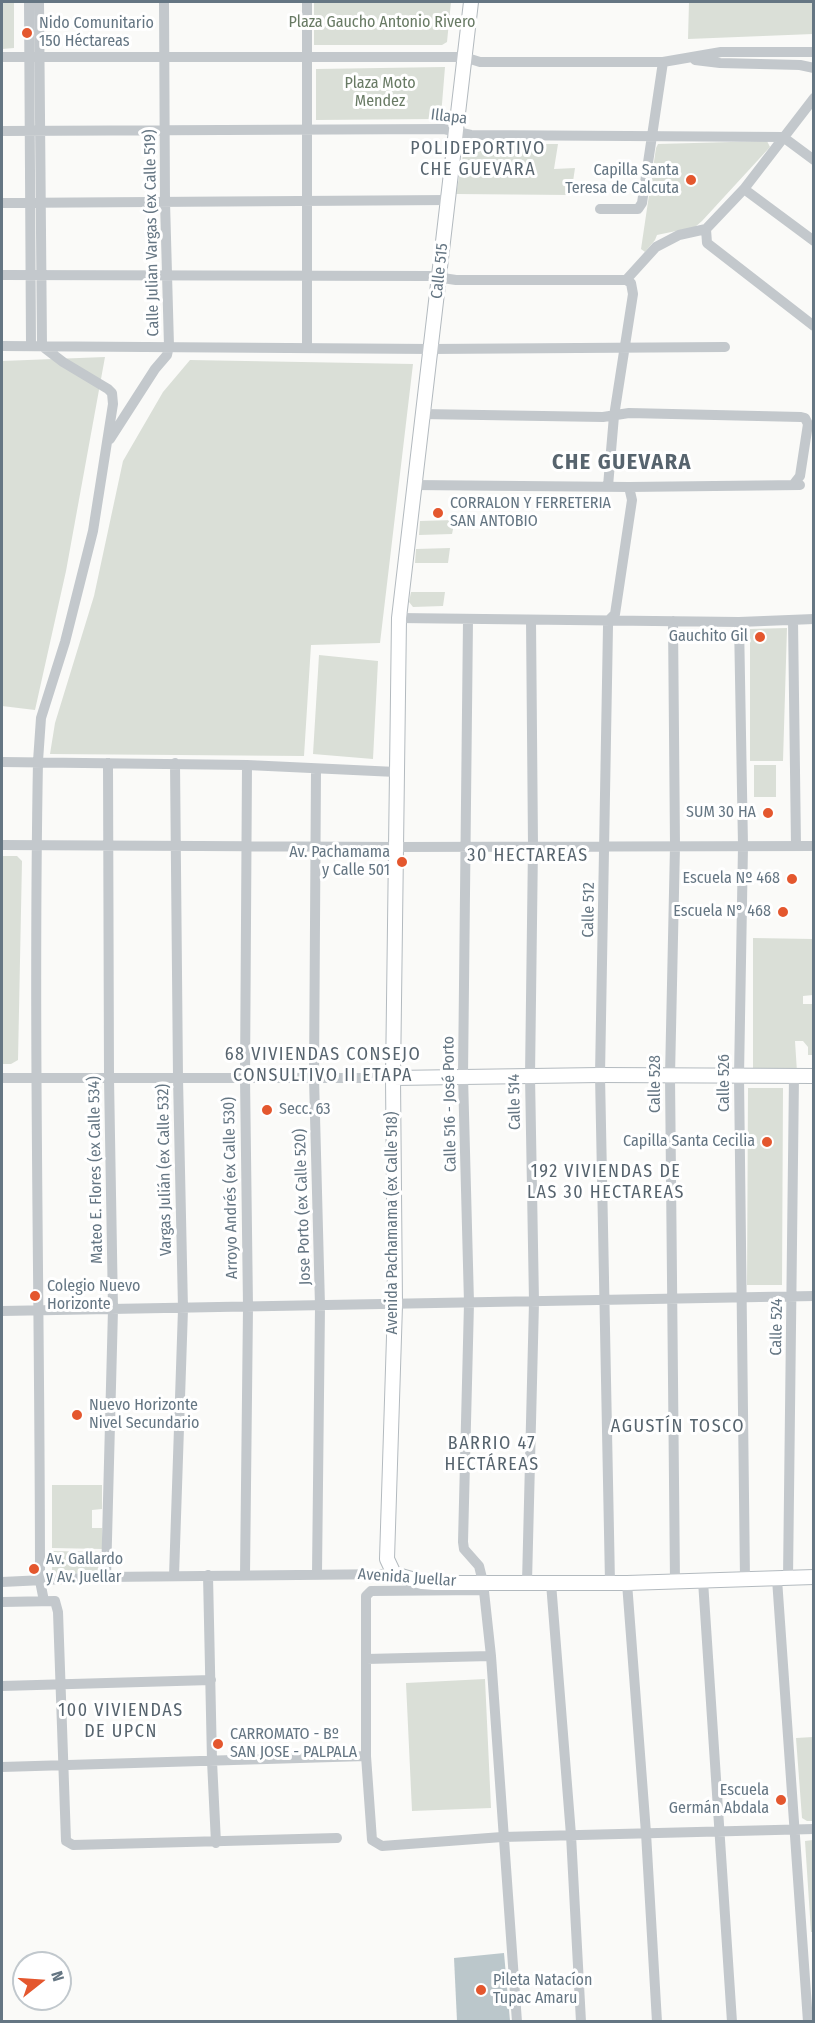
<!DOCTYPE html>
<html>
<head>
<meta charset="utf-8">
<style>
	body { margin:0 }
	#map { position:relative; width:815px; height:2023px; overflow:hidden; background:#fafaf8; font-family:"Fira Sans Condensed",sans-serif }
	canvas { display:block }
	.frame { position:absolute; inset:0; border:3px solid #657683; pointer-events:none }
	.north { position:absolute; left:12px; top:1951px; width:60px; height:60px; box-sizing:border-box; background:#fff; border:2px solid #c1c8cd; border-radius:50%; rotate:73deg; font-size:16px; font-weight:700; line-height:24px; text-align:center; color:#657683 }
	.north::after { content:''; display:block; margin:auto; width:21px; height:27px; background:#e4572e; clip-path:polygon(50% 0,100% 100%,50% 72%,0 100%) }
</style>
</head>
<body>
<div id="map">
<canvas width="815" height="2023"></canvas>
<div class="frame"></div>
<div class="north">N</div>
</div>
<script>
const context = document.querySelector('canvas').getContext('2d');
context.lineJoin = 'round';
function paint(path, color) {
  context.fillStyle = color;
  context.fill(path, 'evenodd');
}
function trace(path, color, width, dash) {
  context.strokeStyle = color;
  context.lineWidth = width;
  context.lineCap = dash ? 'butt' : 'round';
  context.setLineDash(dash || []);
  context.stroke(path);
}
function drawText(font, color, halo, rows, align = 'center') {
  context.font = font + ' "Fira Sans Condensed",sans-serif';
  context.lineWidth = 6;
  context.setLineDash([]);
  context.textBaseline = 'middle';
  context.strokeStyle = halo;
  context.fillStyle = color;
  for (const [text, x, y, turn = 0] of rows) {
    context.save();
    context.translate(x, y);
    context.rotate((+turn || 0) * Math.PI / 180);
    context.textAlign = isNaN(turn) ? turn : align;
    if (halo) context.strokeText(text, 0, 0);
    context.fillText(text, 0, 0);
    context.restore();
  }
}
paint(new Path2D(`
	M2,2h12v46l-12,1z
	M314,2h137l-4,40 -5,3h-128z
	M689,2h124v32l-125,5z
	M445,67l-4,49 -5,3 -120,1v-51z
	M767,141l3,6 -68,74 -7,6 -38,8 -2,5 -10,12 -4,-3 15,-101 2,-4z
	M465,144h93l-4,25 21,-1 -4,27 -115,-1z
	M105,357l-39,214 -31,139 -33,-4v-345z
	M190,360l223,4 -33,279 -69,2 -7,111 -254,-2 5,-31 39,-127 29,-135 40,-69z
	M455,520l-3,14 -33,1 1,-14z
	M450,548l-2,15h-33l1,-14z
	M411,592h34l-2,14 -30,1 -4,-5z
	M787,628l-4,133h-33v-132z
	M319,655l59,6 -5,98 -60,-5z
	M754,765h22v32h-22z
	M2,856h15l5,5 -4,199 -7,4h-9z
	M753,938l60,1v56l-10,1v8h10v51h-5v-8l-5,-6h-8l2,31 -44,-3z
	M748,1088h35l-1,197h-35z
	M52,1485h50v24l-10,1v18h10v21l-50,-1z
	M52,1551l51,1 -1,21 -50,1z
	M485,1679l6,129 -79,3 -6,-128z
	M813,1737v84h-6l-5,-3 -6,-80z
	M813,1840l1,92h-3l-6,-91z`), '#dadfd7');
paint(new Path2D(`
	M504,1953l6,68h-53l-3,-63z`), '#bbc7cb');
const secondary = new Path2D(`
	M471,2l-72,616 -6,460 2,227 -8,254 7,15 28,8 13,1h192l187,-6
	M393,1078l207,-3 214,1`);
trace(secondary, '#b3babf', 16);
trace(new Path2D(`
	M29,2l2,344
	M39,2l3,344 21,16 45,27 4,4 1,11 -20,127 -28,111 -24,76 -3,43c-5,274 2,547 2,820l4,20
	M2,57h462l16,5h183l58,-10h93
	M695,60l25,3 80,2 14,3
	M814,98l-70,91 -38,40 1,14 107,83
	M2,131l442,-2 27,6 312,2 31,23
	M744,189l70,52
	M2,203l446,-3
	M600,209h38l4,-6 21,-141
	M2,275l427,1 27,4h170l5,3 2,11 -19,122 -6,70
	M626,280l30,-33 23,-12 27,-6
	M2,346l429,3 294,-2
	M307,347v-345
	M422,414l181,3 26,-4 172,4 4,1 3,6 -8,52 -7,9
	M110,439l45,-70 12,-14 2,-9 -4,-144 -1,-200
	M413,485l216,2 171,-2
	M399,618l340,4 75,-3
	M468,620l-5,456 6,227 -6,239 1,7 15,17 4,16 8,74 26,366
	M793,620l3,226
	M673,621l2,225 -5,230 5,506
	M739,622l4,224 -4,230 6,504
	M2,762l245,3 149,7
	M316,769l-2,309 6,228 -3,267
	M2,845l393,2 419,-1
	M2,1078h391
	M2,1311l812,-15
	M208,1575l4,186 4,82
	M245,1575l3,-268 -3,-229 2,-313
	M174,1576l9,-267 -5,-231 -3,-315
	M106,1577l7,-268 -4,-231 -1,-315
	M788,1578l6,-502
	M777,1579l31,443
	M703,1581l29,441
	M2,1582l104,-5 288,-3
	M527,1582l7,-280 -4,-226 3,-230 -2,-226
	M551,1583l20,252 10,187
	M610,1583l-10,-508 8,-449 1,-6 6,-6 17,-114 -3,-13
	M627,1583l19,250 11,189
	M484,1590l-113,1 -5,5v160l6,84 10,6 120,-9 312,-8
	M2,1602l53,-1 3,11 8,229 7,4 264,-7
	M366,1659l125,-3
	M2,1686l209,-6
	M2,1767l364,-11`), '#c3c8cc', 10);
trace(secondary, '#fff', 14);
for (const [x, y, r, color] of [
	[27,33,6,"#e4572e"],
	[691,180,6,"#e4572e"],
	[438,513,6,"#e4572e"],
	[760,637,6,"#e4572e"],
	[768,813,6,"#e4572e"],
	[402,862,6,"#e4572e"],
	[792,879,6,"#e4572e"],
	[783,912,6,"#e4572e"],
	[267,1110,6,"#e4572e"],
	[767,1142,6,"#e4572e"],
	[35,1296,6,"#e4572e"],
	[77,1415,6,"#e4572e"],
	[34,1569,6,"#e4572e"],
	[218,1744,6,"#e4572e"],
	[781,1800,6,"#e4572e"],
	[481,1990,6,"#e4572e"]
]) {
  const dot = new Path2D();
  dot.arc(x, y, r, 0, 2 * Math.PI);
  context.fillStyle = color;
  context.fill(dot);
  trace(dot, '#fff', 2);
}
drawText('16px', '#687a64', '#fff', [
	["Plaza Gaucho Antonio Rivero",382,23],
	["Plaza Moto",380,84],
	["Mendez",380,102]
]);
drawText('16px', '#657683', '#fff', [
	["Nido Comunitario",39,24],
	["150 Héctareas",39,42],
	["Capilla Santa",679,171,"right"],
	["Teresa de Calcuta",679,189,"right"],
	["CORRALON Y FERRETERIA",450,504],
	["SAN ANTOBIO",450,522],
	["Gauchito Gil",748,637,"right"],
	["SUM 30 HA",756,813,"right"],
	["Av. Pachamama",390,853,"right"],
	["y Calle 501",390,871,"right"],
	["Escuela Nº 468",780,879,"right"],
	["Escuela N° 468",771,912,"right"],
	["Secc. 63",279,1110],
	["Capilla Santa Cecilia",755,1142,"right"],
	["Colegio Nuevo",47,1287],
	["Horizonte",47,1305],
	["Nuevo Horizonte",89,1406],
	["Nivel Secundario",89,1424],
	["Av. Gallardo",46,1560],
	["y Av. Juellar",46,1578],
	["CARROMATO - Bº",230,1735],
	["SAN JOSE - PALPALA",230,1753],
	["Escuela",769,1791,"right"],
	["Germán Abdala",769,1809,"right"],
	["Pileta Natacíon",493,1981],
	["Tupac Amaru",493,1999]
], 'left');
drawText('16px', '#657683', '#fff', [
	["Illapa",449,117,7],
	["Calle Julian Vargas (ex Calle 519)",152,233,-91],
	["Calle 515",440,271,-84],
	["Calle 512",589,910,-89],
	["Calle 526",725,1083,-90],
	["Calle 528",656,1084,-90],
	["Calle 514",515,1102,-91],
	["Calle 516 - José Porto",450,1104,-91],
	["Mateo E. Flores (ex Calle 534)",96,1170,-91],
	["Vargas Julián (ex Calle 532)",165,1170,-91],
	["Arroyo Andrés (ex Calle 530)",231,1188,-91],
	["Jose Porto (ex Calle 520)",303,1207,-92],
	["Avenida Pachamama (ex Calle 518)",393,1223,-90],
	["Calle 524",777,1327,-89],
	["Avenida Juellar",407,1578,4]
]);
context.letterSpacing = '1.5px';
drawText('18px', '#57646e', '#fff', [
	["POLIDEPORTIVO",478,149],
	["CHE GUEVARA",478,170],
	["30 HECTAREAS",528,856],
	["68 VIVIENDAS CONSEJO",323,1055],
	["CONSULTIVO II ETAPA",323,1076],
	["192 VIVIENDAS DE",606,1172],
	["LAS 30 HECTAREAS",606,1193],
	["AGUSTÍN TOSCO",678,1427],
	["BARRIO 47",492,1444],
	["HECTÁREAS",492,1465],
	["100 VIVIENDAS",121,1711],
	["DE UPCN",121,1732]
]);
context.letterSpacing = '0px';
context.letterSpacing = '1.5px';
drawText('bold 22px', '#57646e', '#fff', [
	["CHE GUEVARA",622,463]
]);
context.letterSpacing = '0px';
</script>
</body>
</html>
